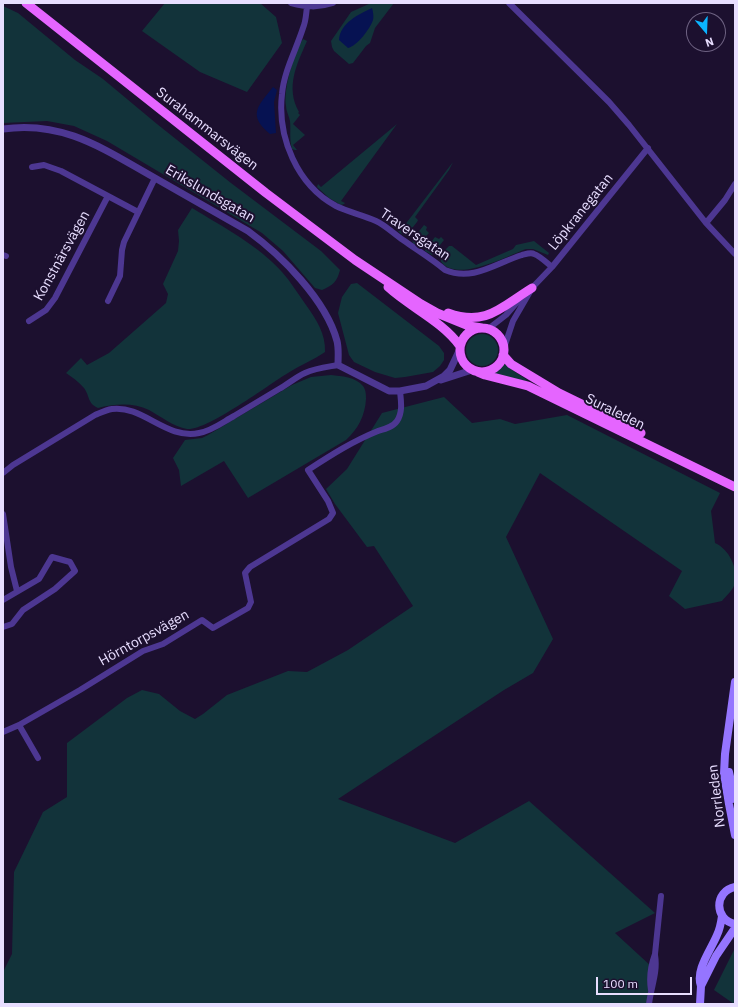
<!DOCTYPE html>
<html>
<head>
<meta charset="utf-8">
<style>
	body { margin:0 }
	#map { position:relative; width:738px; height:1007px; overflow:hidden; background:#1c102f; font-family:"IBM Plex Sans",sans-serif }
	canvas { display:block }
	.frame { position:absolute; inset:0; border:4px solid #e8deff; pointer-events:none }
	.north { position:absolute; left:686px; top:12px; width:40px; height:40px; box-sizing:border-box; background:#1c102f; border:1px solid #6e6282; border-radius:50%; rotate:161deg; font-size:11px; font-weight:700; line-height:16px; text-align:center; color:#e8deff }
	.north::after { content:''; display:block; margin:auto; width:14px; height:18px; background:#0ab4ff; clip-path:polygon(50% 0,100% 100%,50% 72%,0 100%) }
	.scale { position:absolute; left:596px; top:977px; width:96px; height:18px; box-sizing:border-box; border:2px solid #e8deff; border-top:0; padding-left:5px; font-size:12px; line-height:14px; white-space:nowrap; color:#e8deff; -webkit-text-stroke:3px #1c102f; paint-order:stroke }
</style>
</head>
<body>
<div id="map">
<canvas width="738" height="1007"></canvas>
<div class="frame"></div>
<div class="north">N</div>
<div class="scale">100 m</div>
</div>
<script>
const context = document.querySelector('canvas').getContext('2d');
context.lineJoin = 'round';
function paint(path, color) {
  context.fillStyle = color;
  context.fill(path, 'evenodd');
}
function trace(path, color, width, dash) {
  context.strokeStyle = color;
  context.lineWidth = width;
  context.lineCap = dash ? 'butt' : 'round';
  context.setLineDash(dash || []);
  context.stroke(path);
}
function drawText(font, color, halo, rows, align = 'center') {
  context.font = font + ' "IBM Plex Sans",sans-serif';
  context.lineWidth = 4;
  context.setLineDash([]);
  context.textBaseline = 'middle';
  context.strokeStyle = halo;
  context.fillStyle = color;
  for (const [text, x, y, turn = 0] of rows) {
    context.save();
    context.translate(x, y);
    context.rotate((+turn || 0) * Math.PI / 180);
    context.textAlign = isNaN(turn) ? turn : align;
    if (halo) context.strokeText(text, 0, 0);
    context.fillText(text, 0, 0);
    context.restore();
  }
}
paint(new Path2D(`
	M165,3h95l16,14 6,26 -35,49 -47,-20 -58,-41z
	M371,3h23l-19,25 -5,15 -4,3 -13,17 -4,1 -15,-13 -2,-4 -1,-6 20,-29z
	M3,6l15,7 57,47 28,19 54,45 74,59 90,68 19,19c-3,12 -7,15 -18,20l-7,-2 -32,-37 -21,-18 -155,-92 -33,-15 -27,-5 -44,2z
	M303,39l4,2c-10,23 -22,46 -8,71l-1,1 2,2 -7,9 12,11 -12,10 4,5h-2l-3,-1c-3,-10 -1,-19 -2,-28 -1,-5 -4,-10 -4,-15 -3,-16 8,-54 17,-67z
	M397,124l-56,77 4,2 -1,1 -3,1 -12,-7 -12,-11 1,-3 3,3z
	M453,162l-4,8 -34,47 3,3 -1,2 -11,14 -6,-3 -4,-4 5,1z
	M192,208c31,19 66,37 90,64 9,10 16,22 24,33 10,14 20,29 19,47 -11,8 -25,13 -37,21 -20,12 -81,58 -101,56 -13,-2 -27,-13 -38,-19 -16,-8 -35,-6 -51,-2 -11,-5 -8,-12 -14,-20 -5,-6 -12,-11 -18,-15l15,-15 6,7 22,-12 57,-50 2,-9 -5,-10 15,-33 1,-10 -1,-11z
	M424,225l3,2 -1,3 3,3 -12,13 -4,-3 -1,-3z
	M435,237l4,2 2,-2 3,3 -12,15 -7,-4v-1z
	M534,241l15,12 -1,2 -15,-6h-7c-19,7 -65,32 -83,15 -6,-6 1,-13 6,-18h3l24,19 37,-16 3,-4z
	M357,283l82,63 5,7v7l-4,6 -7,6 -28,5 -10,1 -20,-6 -21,-10 -5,-7 -11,-42 4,-16 9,-13z
	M466 350a16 16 0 1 1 32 0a16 16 0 1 1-32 0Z
	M504,364l4,3 19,13 -1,1 -33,-7 6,-4z
	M331,375c10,1 25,2 32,11 3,4 3,9 3,13 -1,17 -8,30 -20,41l-98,58 -24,-37 -43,25 -2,-16 -6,-12 12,-18 17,-2 6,-3 84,-50 19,-8z
	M444,397l28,26 28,-4 15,5 52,-9 153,78 -9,18 4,32c14,6 23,25 20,40 -1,6 -9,13 -13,18l-37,8 -16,-13 13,-25 -142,-98 -34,64 47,102 -20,34 -29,17 -166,109 117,44 74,-42 126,112 -40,20 37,34 -5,37h-644v-32l9,-18 2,-82 29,-60 24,-15v-54l60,-45 15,-8 17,4 21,17 15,8 8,-5 24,-19 61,-24 19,1 41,-22 65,-44 -39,-60 -7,1 -32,-43 -9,-15 21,-20 35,-56z
	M735,948v56h-1l-20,-14z`), '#12333a');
paint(new Path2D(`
	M372,8c1,3 2,9 1,12 -3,9 -16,26 -25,28l-9,-8c1,-17 20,-26 33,-32z
	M273,87l4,3 -3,12 2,31 -6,1c-23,-19 -12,-28 3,-47z`), '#061252');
trace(new Path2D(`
	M291,3c15,4 27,5 42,0
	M509,3l100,99 20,23 77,98 29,31
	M307,7c-1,7 -1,14 -4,21 -7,22 -19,43 -21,66 -5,43 15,91 54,112 12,6 27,9 40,15 9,4 18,13 27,19 14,10 29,19 42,30 28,12 51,-7 77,-15 4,-1 9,-3 12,-1 6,2 13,9 18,13
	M32,167l12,-2 17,6 77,41
	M706,223l19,-23 10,-16
	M3,255l3,1
	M530,290l22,-23 96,-119
	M108,301l12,-25 2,-26 2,-8 31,-64
	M29,321l17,-11 9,-12 53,-102
	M488,329l18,-14 14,-16
	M504,348l9,-27 18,-31
	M3,473l10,-8 82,-50c5,-2 11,-5 17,-6 31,-4 54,31 87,24 13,-2 24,-11 35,-17 15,-9 30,-18 45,-27 9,-5 17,-12 26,-16 11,-5 22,-6 33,-8
	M3,514l8,53 6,24
	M3,600l36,-21 13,-22 18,5 5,9 -20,18 -32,21 -11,14 -9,3
	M19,725l19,33
	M3,732l16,-7 61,-35 63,-39 20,-7 39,-24 11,8 35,-20 3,-6 -6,-29 5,-6 79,-48 4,-6 -5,-12 -20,-31c23,-15 45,-29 70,-39 7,-2 15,-4 19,-10 6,-9 4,-20 3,-30
	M651,990c-2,-12 0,-25 4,-36l6,-58
	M649,1004c2,-17 9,-32 6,-49`), '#4d3792', 6);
trace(new Path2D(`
	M3,129c61,-9 102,21 152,49 31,18 62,35 93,53 33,24 78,69 89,110 2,8 1,16 1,24l51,26h11l26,-5 18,-10 6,-6 9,-19
	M441,380l31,-10`), '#4d3792', 7);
trace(new Path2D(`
	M735,682l-10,72 -1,20 5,30 6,31
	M729,772l6,27
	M735,887c-21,4 -21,33 0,37
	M701,986c-6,-16 10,-36 16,-51 3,-6 4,-12 5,-19
	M700,1004l1,-18 15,-30 19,-28`), '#9575ff', 8);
trace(new Path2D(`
	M26,3l240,190 89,67 66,44 16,9 32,13 13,2
	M388,287c23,21 54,34 72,59
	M448,313c38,14 53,-6 84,-25
	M460 350a22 22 0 1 1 44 0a22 22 0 1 1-44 0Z
	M503,355l8,9 48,29 82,40
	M478,372l7,3 43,11 207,101`), '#e565ff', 9);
drawText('14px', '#e8deff', '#1c102f', [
	["Surahammarsvägen",207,129,38],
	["Erikslundsgatan",210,194,30],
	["Löpkranegatan",581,212,-51],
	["Traversgatan",415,235,34],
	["Konstnärsvägen",62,256,-61],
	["Suraleden",615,412,26],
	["Hörntorpsvägen",144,638,-29],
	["Norrleden",717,796,-97]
]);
</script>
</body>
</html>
